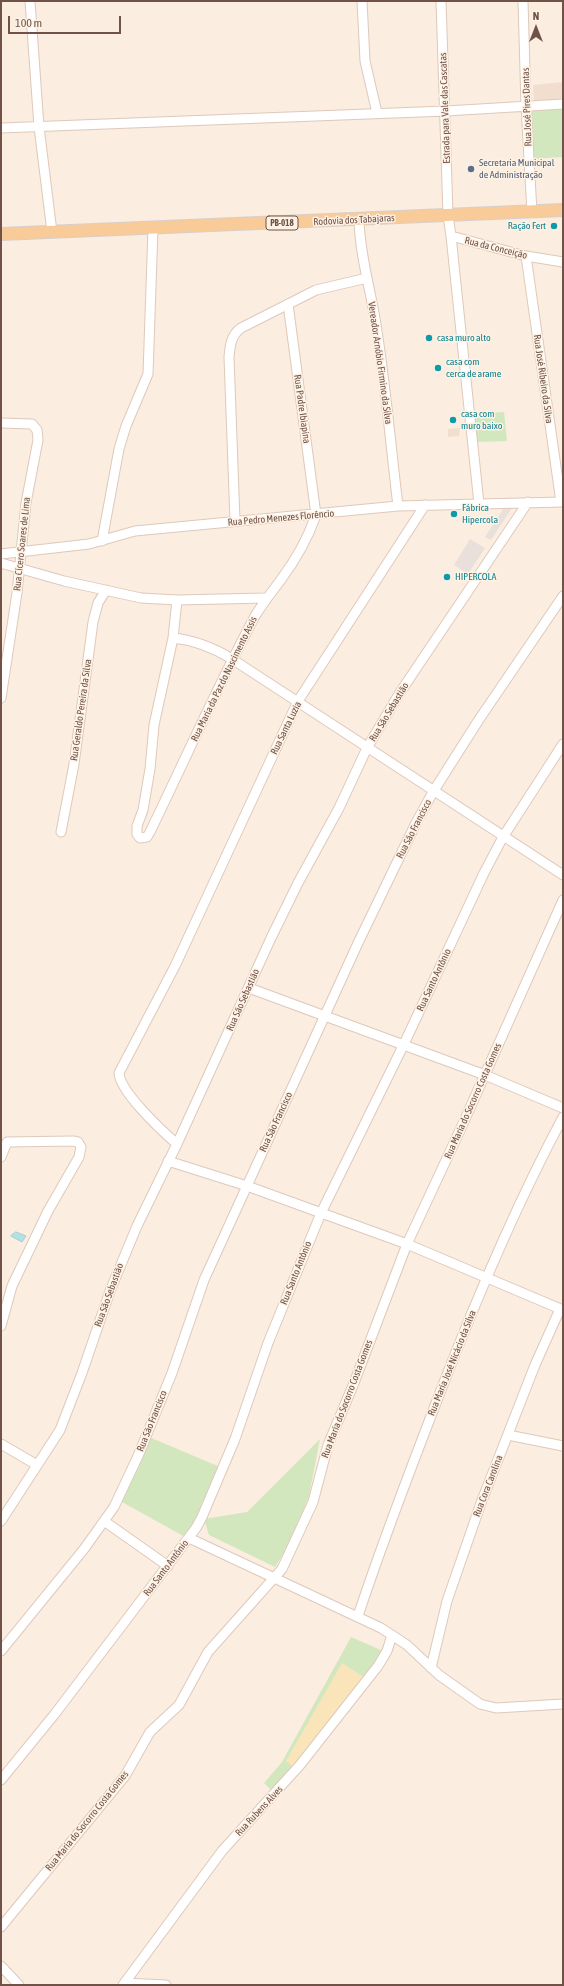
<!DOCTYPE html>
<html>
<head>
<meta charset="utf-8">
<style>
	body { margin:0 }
	#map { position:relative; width:564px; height:1986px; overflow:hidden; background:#fbeddf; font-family:"Asap Condensed",sans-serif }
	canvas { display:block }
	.frame { position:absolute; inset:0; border:2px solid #705248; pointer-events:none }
	.north { position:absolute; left:516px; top:8px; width:40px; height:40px; -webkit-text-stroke:3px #fef2e5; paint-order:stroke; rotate:0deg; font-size:11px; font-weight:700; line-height:16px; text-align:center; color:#705248 }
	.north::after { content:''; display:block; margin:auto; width:14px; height:18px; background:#705248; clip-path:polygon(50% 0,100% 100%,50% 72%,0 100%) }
	.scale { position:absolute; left:8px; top:16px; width:113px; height:18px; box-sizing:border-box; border:2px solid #705248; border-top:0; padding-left:5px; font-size:12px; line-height:14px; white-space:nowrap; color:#705248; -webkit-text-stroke:3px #fef2e5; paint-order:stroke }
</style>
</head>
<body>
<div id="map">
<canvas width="564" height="1986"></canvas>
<div class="frame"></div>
<div class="north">N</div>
<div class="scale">100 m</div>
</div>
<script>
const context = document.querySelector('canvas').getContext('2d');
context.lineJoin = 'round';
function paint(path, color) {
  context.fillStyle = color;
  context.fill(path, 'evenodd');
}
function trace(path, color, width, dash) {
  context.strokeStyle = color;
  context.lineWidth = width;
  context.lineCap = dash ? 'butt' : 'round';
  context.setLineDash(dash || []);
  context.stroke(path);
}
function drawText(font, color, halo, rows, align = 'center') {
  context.font = font + ' "Asap Condensed",sans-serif';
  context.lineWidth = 3;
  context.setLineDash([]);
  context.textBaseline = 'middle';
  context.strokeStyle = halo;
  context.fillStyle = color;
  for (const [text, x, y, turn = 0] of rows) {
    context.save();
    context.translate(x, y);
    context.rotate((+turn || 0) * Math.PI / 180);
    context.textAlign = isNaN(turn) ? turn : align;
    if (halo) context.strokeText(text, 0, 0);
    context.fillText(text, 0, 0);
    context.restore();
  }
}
paint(new Path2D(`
	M563,82v18l-29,2 -1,-17z
	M460,428l-1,8 -11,1v-8z`), '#f2dece');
paint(new Path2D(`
	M512,508l-21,32 -6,-3 18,-28z
	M470,539l15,9 -17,26 -14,-9z`), '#e9e0db');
paint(new Path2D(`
	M563,106v51l-32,2 -3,-51z
	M504,412l3,29 -31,1 -3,-28z
	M149,1437l71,30 -21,49 -14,21 -63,-35z
	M320,1439l-11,57 -18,46 -16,25 -66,-32 -5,-16 43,-7z
	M351,1637l32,14c-33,49 -69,99 -111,140l-8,-8 18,-21z`), '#d3e7bf');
paint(new Path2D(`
	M342,1663l23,15 -70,90 -9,-7z`), '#fae5ba');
const water = new Path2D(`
	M16,1232l10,4 -4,6 -11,-6z`);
paint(water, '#b5e1e3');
trace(water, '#9cd1d4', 1);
const minor = new Path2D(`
	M30,1l9,126 13,105
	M362,1l3,60 12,52
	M441,1l7,214 3,21 75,20 37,6
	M523,1l3,105 6,106
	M1,128l445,-17 117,-7
	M359,220c1,38 13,74 18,111 9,58 14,117 21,175
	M451,236l28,268
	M526,256l35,246
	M1,423l31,1 5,6 1,10 -12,63 -9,90 -16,105
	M235,521l-6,-164c1,-11 2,-22 12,-29l75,-38 51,-12
	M102,541l17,-92 7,-23 22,-52 5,-146
	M1,554l88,-10 46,-13 263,-25 165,-4
	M1,563l63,18 77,17 36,2 88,-2
	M177,600l-4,38 -19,87 -4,44 -7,41 -6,16v8l3,4 7,-1 3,-5c35,-72 67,-145 105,-216 8,-13 16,-23 25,-35 15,-20 28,-43 36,-66l-28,-211
	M173,638c21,2 41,10 59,21l331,216
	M61,832l13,-68 19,-142 5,-19 8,-13
	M249,988l236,87 78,33
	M177,1144c-15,-13 -57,-52 -58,-71l56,-107 123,-265 127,-196
	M1,1157l6,-15 66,-1 5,1 3,5 -2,10 -31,54 -36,75 -11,40
	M168,1161l79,25 160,58 156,66
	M508,1435l55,11
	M1,1444l36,21
	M1,1521l59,-91 22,-57 28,-82 27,-65 40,-82 94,-206 27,-55 41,-75 28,-60 32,-54 129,-192
	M104,1521l64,45
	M189,1538l192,90 26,17 32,30 41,29 16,4 67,-4
	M358,1616c25,-76 54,-151 83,-226 36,-93 75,-185 122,-273
	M1,1651l83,-102 30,-42 24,-51 34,-83 32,-93 154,-337 58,-120 17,-31 45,-71 85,-125
	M431,1668l16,-67 34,-98 54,-138 25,-56
	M1,1780l53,-65 142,-187 6,-11 33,-78 33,-96 53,-130 83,-169 80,-171 19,-36 60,-93
	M1,1927l124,-151 25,-44 29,-27 29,-53 74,-83 31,-67 15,-57 26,-62 53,-139 54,-116 102,-228
	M1,1966l18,19
	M125,1983l41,2
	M123,1985l99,-134 78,-86 78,-99 9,-15 5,-16`);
const major = new Path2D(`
	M1,234l562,-24`);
trace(minor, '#dec9bc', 11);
trace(major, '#d7cfcc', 14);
trace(minor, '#fff', 9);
trace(major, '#f8cb99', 12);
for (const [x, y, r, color] of [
	[471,169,4,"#5c6f8a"],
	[554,226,4,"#0f9aa8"],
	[429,338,4,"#0f9aa8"],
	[438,368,4,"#0f9aa8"],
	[453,420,4,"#0f9aa8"],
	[454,514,4,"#0f9aa8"],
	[447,577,4,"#0f9aa8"]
]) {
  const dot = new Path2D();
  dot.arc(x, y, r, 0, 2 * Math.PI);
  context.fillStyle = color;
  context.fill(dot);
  trace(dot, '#fef2e5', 1.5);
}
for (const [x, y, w] of [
	[282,223,32]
]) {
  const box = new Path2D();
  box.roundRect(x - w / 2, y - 7, w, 14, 3);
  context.fillStyle = '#fef2e5';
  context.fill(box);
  trace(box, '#705248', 1);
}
drawText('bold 9px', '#705248', null, [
	["PB-018",282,223]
]);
drawText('10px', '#705248', '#fef2e5', [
	["Rua José Pires Dantas",527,107,-92],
	["Estrada para Vale das Cascatas",445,108,-92],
	["Rodovia dos Tabajaras",354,220,-3],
	["Rua da Conceição",496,248,14],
	["Vereador Arnóbio Firmino da Silva",380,363,82],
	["Rua José Ribeiro da Silva",543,379,82],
	["Rua Padre Ibiapina",302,409,82],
	["Rua Pedro Menezes Florêncio",281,518,-5],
	["Rua Cícero Soares de Lima",22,544,-84],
	["Rua Maria da Paz do Nascimento Assis",224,679,-64],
	["Rua Geraldo Pereira da Silva",81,710,-82],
	["Rua São Sebastião",389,712,-59],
	["Rua Santa Luzia",286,728,-64],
	["Rua São Francisco",414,829,-63],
	["Rua Santo Antônio",434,980,-65],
	["Rua São Sebastião",243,1000,-66],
	["Rua Maria do Socorro Costa Gomes",473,1101,-66],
	["Rua São Francisco",276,1122,-65],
	["Rua Santo Antônio",296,1273,-68],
	["Rua São Sebastião",109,1295,-70],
	["Rua Maria José Nicácio da Silva",452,1363,-68],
	["Rua Maria do Socorro Costa Gomes",347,1399,-69],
	["Rua São Francisco",152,1421,-68],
	["Rua Cora Carolina",488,1486,-69],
	["Rua Santo Antônio",166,1568,-53],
	["Rua Rubens Alves",259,1811,-47],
	["Rua Maria do Socorro Costa Gomes",87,1821,-51]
]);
drawText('10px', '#4e5e75', '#fef2e5', [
	["Secretaria Municipal",479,163],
	["de Administração",479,175]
], 'left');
drawText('10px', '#0d838f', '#fef2e5', [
	["Ração Fert",546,226,"right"],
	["casa muro alto",437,338],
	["casa com",446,362],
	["cerca de arame",446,374],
	["casa com",461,414],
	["muro baixo",461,426],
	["Fábrica",462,508],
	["Hipercola",462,520],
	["HIPERCOLA",455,577]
], 'left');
</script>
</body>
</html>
